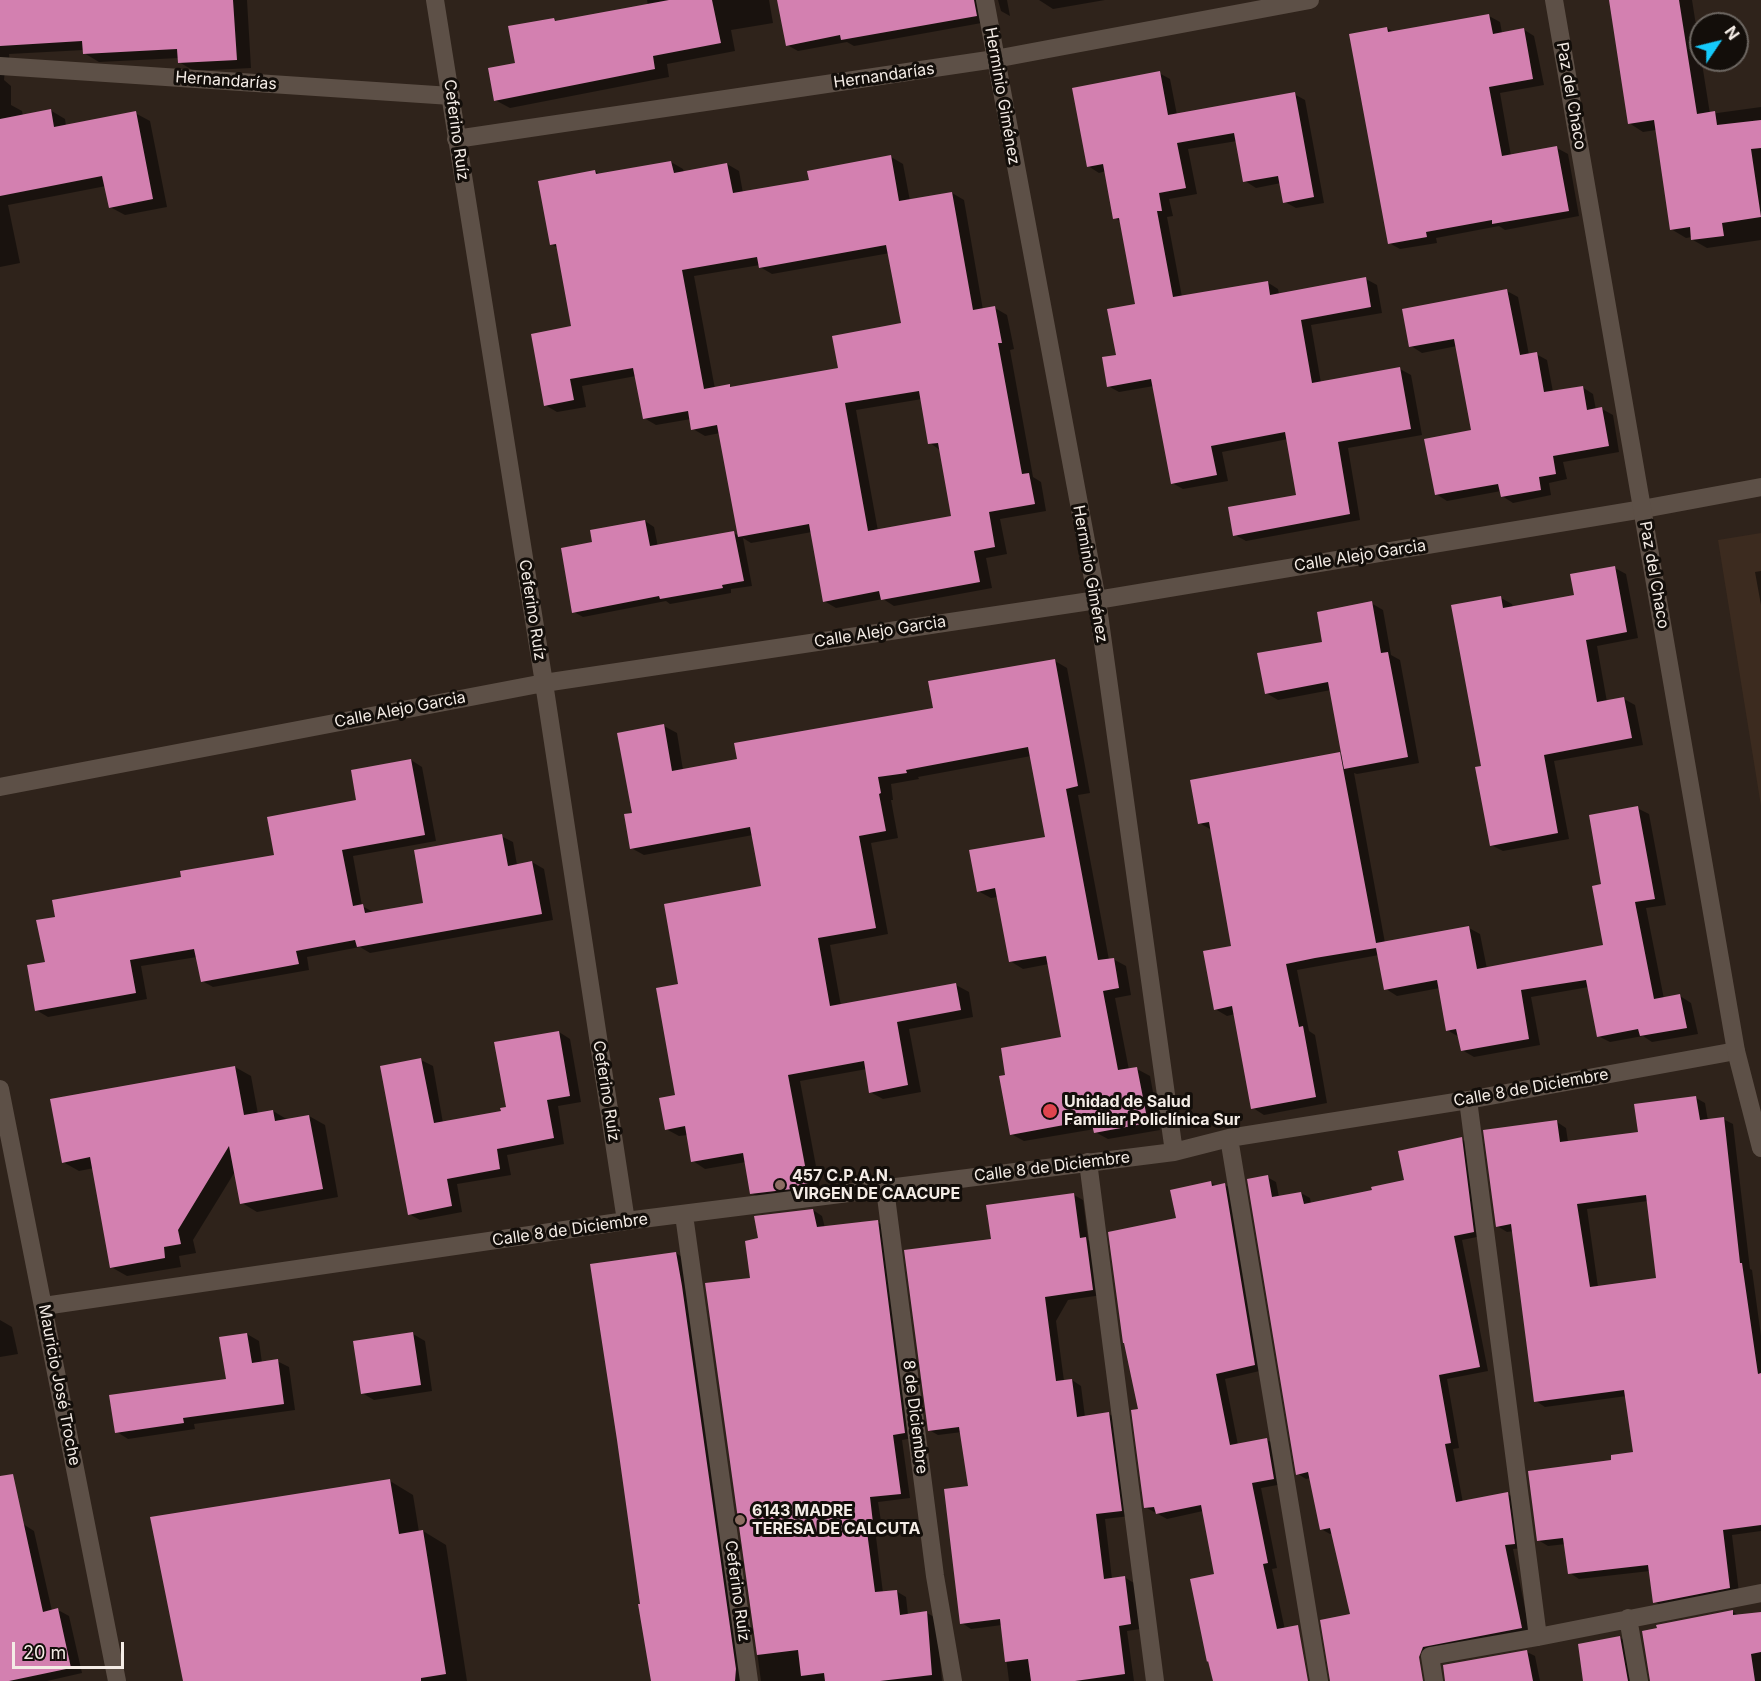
<!DOCTYPE html>
<html>
<head>
<meta charset="utf-8">
<style>
	body { margin:0 }
	#map { position:relative; width:1761px; height:1681px; overflow:hidden; background:#2f231b; font-family:Inter,sans-serif }
	canvas { display:block }
	.north { position:absolute; left:1689px; top:12px; width:60px; height:60px; box-sizing:border-box; background:#130e0a; border:2px solid #6d6762; border-radius:50%; rotate:55deg; font-size:16px; font-weight:700; line-height:24px; text-align:center; color:#f4ece6 }
	.north::after { content:''; display:block; margin:auto; width:21px; height:27px; background:#15cafb; clip-path:polygon(50% 0,100% 100%,50% 72%,0 100%) }
	.scale { position:absolute; left:12px; top:1642px; width:112px; height:27px; box-sizing:border-box; border:3px solid #f4ece6; border-top:0; padding-left:8px; font-size:18px; line-height:21px; white-space:nowrap; color:#f4ece6; -webkit-text-stroke:4px #130e0a; paint-order:stroke }
</style>
</head>
<body>
<div id="map">
<canvas width="1761" height="1681"></canvas>
<div class="north">N</div>
<div class="scale">20 m</div>
</div>
<script>
const context = document.querySelector('canvas').getContext('2d');
context.lineJoin = 'round';
function paint(path, color) {
  context.fillStyle = color;
  context.fill(path, 'evenodd');
}
function trace(path, color, width, dash) {
  context.strokeStyle = color;
  context.lineWidth = width;
  context.lineCap = dash ? 'butt' : 'round';
  context.setLineDash(dash || []);
  context.stroke(path);
}
function drawText(font, color, halo, rows, align = 'center') {
  context.font = font + ' Inter,sans-serif';
  context.lineWidth = 6;
  context.setLineDash([]);
  context.textBaseline = 'middle';
  context.strokeStyle = halo;
  context.fillStyle = color;
  for (const [text, x, y, turn = 0] of rows) {
    context.save();
    context.translate(x, y);
    context.rotate((+turn || 0) * Math.PI / 180);
    context.textAlign = isNaN(turn) ? turn : align;
    if (halo) context.strokeText(text, 0, 0);
    context.fillText(text, 0, 0);
    context.restore();
  }
}
paint(new Path2D(`
	M1761,533v273l-43,-266z`), '#3c2b1f');
paint(new Path2D(`
	M27,0h220l4,68 -57,3 -15,-9v-4l-80,4 -15,-9v-3l-75,4 1,10 -5,5 -1,11 7,6v19l11,6 1,5 27,-6 15,9 1,7 69,-13 15,8 17,86 -42,8 -15,-8 -4,-21 -98,19 12,58 -20,4v-266z
	M647,0h122l4,23 -42,7 4,21 -68,13 2,13 -159,31 -15,-8 22,-36 37,-44 4,2 90,-17z
	M779,0h208v22l-133,24 -7,-4 -49,9 -11,-6z
	M998,0h9l3,16 -9,-5z
	M1039,0h66l-52,9z
	M1618,0h74l18,114 51,-7v133l-54,8 -14,-8 -1,-3 -6,1 -15,-9 -15,-99 -13,2 -14,-9z
	M1489,16l11,6 2,11 21,-4 11,7 10,49 -44,8 11,63 46,-8 11,6 11,62 -74,14 -6,-4 -63,12 1,5 -37,6 -11,-6 -2,-215 8,5z
	M1159,73l11,6 7,36 117,-21 11,6 19,103 -28,5 -11,-6 -4,-19 -25,5 -11,-7 -8,-40 -49,8 9,45 -28,5 4,17 -6,1 15,80 85,-15 11,7 1,5 87,-15 11,6 5,28 -71,12 10,58 79,-14 11,6 11,60 -74,13 12,72 -114,21 -11,-6 63,-39 -10,-57 -66,13 6,29 -45,8 -11,-6 -18,-97 -35,6 -11,-6 28,-81 -15,-83 -6,-4 -9,-47 -7,2 -11,-7z
	M891,157l12,7 7,37 42,-8 12,7 19,110 12,-2 12,7 7,34 -4,1 23,127 8,5 5,29 -46,8 7,35 -21,4 6,30 -98,18 -11,-7 -47,9 -12,-7 -12,-69 -61,11 -8,-5 9,48 -21,3v4l-61,11 -4,-3 -83,16 -9,-5 20,-69 51,-22 9,6 4,20 76,-14 5,3 -19,-103 -15,3 -12,-7 -2,-10 -35,6 -12,-7 -8,-42 -54,10 4,21 -29,5 -12,-7 28,-78 -15,-79 -7,-4 44,-73 6,4 70,-13 12,7 1,3 43,-8 12,7 4,22 68,-12zM890,253l13,72 -64,44 -106,19 -4,-2 -14,3 -21,-113 66,-11v2l12,7zM922,399l8,44 10,7 13,67 -75,14 -22,-121z
	M1507,291l11,6 11,58 7,-1 11,6 6,32 29,-5 11,7 3,16 6,-1 11,6 6,37 -56,10 4,17 -18,4 2,12 -38,8 -11,-7 -1,-5 -54,10 -11,-7 37,-62 -16,-86 -35,7 -11,-7z
	M1615,568l11,6 12,64 -41,8 10,56 17,-3 11,6 8,40 -89,16 15,78 -66,12 -12,-6 -8,-78 18,-169 11,6 1,3 63,-11z
	M1761,571v34l-6,-33z
	M1371,603l12,7 8,45 9,5 19,103 -62,11 -3,-1 31,170 84,-15 11,6 7,35 117,-22 -1,-61 34,-78 12,6 17,91 -20,3 18,91 16,-3 11,7 7,31 -46,8 -9,-6 -33,6 -12,-6 -9,-49 -58,10 9,48 -66,12 -12,-7 -3,-13 -12,-7 -7,-42 -43,8 -11,-7 -7,-34 -82,15 12,61 6,4 12,68 -63,12 -11,-7 -18,-94 -8,2 -12,-7 18,-62 -21,-117 -13,-7 141,-69 3,1 -12,-65 -53,10 -12,-7z
	M1055,661l12,7 23,125 -12,2 31,165 4,-1 13,7 5,29 -16,3 14,72 8,-1 13,7 10,54 -52,9 -13,-7v-3l-71,12 -13,-7 -4,-57 56,-38 -14,-75 -26,5 -13,-8 -12,-64 -7,1 -13,-7 68,-53 -15,-82 -113,21 1,2 -28,5 2,16h-2l7,38 -27,5 17,91 -58,11 11,61 115,-21 13,7 4,25 -64,12 12,63 -38,7 -13,-7 -3,-23 -67,12 21,112 -57,7 -13,-7 -5,-31 -41,7 -12,-8 -5,-26 -9,1 -13,-7 11,-33 3,-111 83,-97 -10,-53 -109,20 -13,-7 3,-34 30,-88 13,7 6,37 56,-10 195,-51z
	M411,760l11,7 14,74 -83,15 9,50 13,7 50,-9 76,-68 12,6 4,23 15,-3 12,7 9,51 -183,33 -10,-6 -53,10 2,13 -96,17 -11,-6 -5,-24 -56,9 6,33 -99,18 -12,-7 21,-92 126,-40 93,-22 82,-55z
	M559,1032l11,7 11,63 -23,4 6,38 -57,11 4,20 -54,9 5,28 -42,8 -11,-6 12,-154 12,6 10,57 60,-11 4,-3z
	M235,1067l16,9 7,38 15,-3 15,9 21,-4 16,9 13,72 -81,15 -15,-9 -6,-33 -43,70 3,13 -17,3 2,11 -54,9 -16,-9 -17,-99 -15,3 -16,-9z
	M1696,1098l9,5 3,18 15,-2 10,5 17,145 2,1 9,66v195l-29,4 7,58 -75,14 -9,-5 -5,-31 -71,8 -9,-6 -4,-29 -18,2 -10,-6 75,-78 21,-9 -7,-57 -82,11 -9,-6 -22,-170 -7,1 -10,-6 60,-104 9,6 2,14 72,-9zM1648,1201l9,78 -59,8 -11,-78z
	M1461,1139l9,5 12,92 -20,4 26,131 -41,8 12,69 -6,1 10,54 45,-9 8,5 7,49 -10,1 17,84 -116,21 6,27h-66l-2,-65 -19,-83 -3,1 -9,-5 -10,-51 -5,1 -8,-5 -31,-297 9,5 3,15 22,-4 9,5 1,6 62,-13 32,-9z
	M1211,1183l6,3 8,-1 9,5 30,180 -39,9 13,66 29,-5 10,5 6,39 -22,4 16,80 -5,1 22,103 -49,9h-28l-1,-106 -13,-64 -36,8 -22,-12 -5,-97 38,-191z
	M1074,1195l9,5 5,40 7,4 7,51 -34,5 -12,21 8,60 8,-1 9,6 4,31 24,-3 9,5 12,97 -25,3 7,60 12,-2 10,6 6,46 -13,2 7,50h-125l-7,-56 -31,4 -9,-6 7,-136 -7,-55 -24,3 -9,-5 63,-190z
	M813,1210l9,6 3,12 52,-6 10,5 27,211 -12,2 8,58 -32,4 4,26 -7,1 8,64 13,-2 10,6 2,18 19,-2 9,5 6,63h-181l-54,-397 45,-5 8,-39z
	M676,1253l9,6 61,422h-94z
	M0,1320l12,7 6,27 -18,3z
	M247,1334l12,7 3,22 15,-2 12,6 6,43 -101,14 1,5 -67,10 -11,-7 110,-52z
	M413,1334l12,7 7,50 -58,9 -12,-7z
	M390,1481l23,14 6,37 4,-1 23,14 21,136h-282z
	M23,1524l11,7 18,80 6,-1 11,6 13,57 -35,8h-47v-152z
	M1733,1612l7,4 21,-3v68h-110z
	M1619,1637l8,5 7,39h-50z
	M1527,1652l8,4 5,25h-66z`), '#0007');
paint(new Path2D(`
	M0,0h233l4,60 -59,3 -1,-14 -94,5 -1,-13 -82,5z
	M669,0h43l9,43 -68,13 2,13 -161,32 -6,-33 27,-5 -7,-37 46,-8 1,3z
	M777,0h197l3,16 -136,24 -1,-5 -54,11z
	M1609,0h70l18,114 18,-3 2,14 44,-5v28l-10,1 10,68 -39,6 2,13 -33,4 -1,-13 -20,3 -16,-110 -26,4z
	M1489,14l4,20 31,-6 9,51 -44,8 13,69 55,-10 12,65 -77,13v-4l-66,12 1,5 -39,7 -39,-210 38,-7 1,5z
	M1160,71l8,44 127,-23 19,105 -31,6 -5,-27 -35,6 -9,-49 -57,10 9,45 -27,5 3,18h-5l16,86 95,-16 2,14 96,-18 5,30 -70,13 11,63 88,-16 11,62 -73,13 12,72 -117,22 -5,-29 68,-12 -11,-63 -74,14 6,29 -46,9 -20,-105 -44,8 -5,-30 14,-2 -9,-46 28,-5 -16,-86 -6,1 -10,-55 -16,3 -15,-79z
	M51,109l3,18 82,-16 17,88 -44,9 -7,-32 -102,20v-77z
	M891,155l8,46 53,-9 21,118 22,-4 7,37h-4l24,131 7,-1 6,31 -46,8 6,35 -21,4 6,31 -99,18 -2,-9 -56,11 -14,-78 -71,13 -21,-112 -26,5 -3,-19 -45,8 -10,-51 -63,11 4,21 -30,6 -13,-72 40,-8 -15,-82 -6,1 -12,-64 57,-11 1,4 75,-13 3,12 53,-10 6,30 76,-13 -2,-9zM886,245l15,78 -69,13 6,32 -108,19v-3l-26,5 -22,-119 75,-13 2,11zM919,391l9,53 10,-1 13,73 -83,15 -23,-128z
	M1507,289l13,66 17,-3 7,40 39,-6 4,24 15,-3 7,39 -56,10 3,18 -17,3 2,13 -40,7 -3,-13 -63,11 -11,-56 47,-9 -17,-91 -45,8 -7,-38z
	M645,520l5,26 84,-15 10,50 -22,4 1,3 -63,11 -1,-3 -87,17 -11,-65 31,-6 -2,-12z
	M1615,566l12,66 -41,8 11,62 27,-5 8,41 -88,17 14,78 -68,13 -15,-79 6,-1 -30,-161 50,-9 2,12 71,-13 -4,-21z
	M1372,601l9,52 7,-1 20,105 -64,12 -16,-87 -63,12 -8,-41 65,-11 -5,-30z
	M1055,659l23,127 -12,3 32,171 16,-2 5,30 -16,3 15,79 19,-3 11,56 -54,10 -3,-13 -81,15 -11,-59 6,-1 -4,-27 60,-11 -15,-81 -37,6 -14,-74 -18,4 -8,-42 76,-13 -17,-90 -122,23 1,3 -29,4 3,16 -2,1 7,37 -27,5 17,92 -58,10 12,68 126,-23 5,27 -64,12 11,63 -39,8 -5,-32 -76,14 21,112 -59,7 -7,-41 -52,9 -6,-36 -20,4 -6,-32 16,-3 -19,-107 22,-4 -14,-80 97,-18 -11,-59 -120,22 -6,-35 8,-1 -15,-80 47,-9 8,47 65,-12 -3,-16 199,-35 -5,-27z
	M1340,752l36,191 93,-17 8,43 126,-24 -11,-59 9,-2 -12,-69 49,-9 17,93 -20,3 19,97 26,-5 7,34 -47,8 -2,-7 -41,8 -11,-57 -65,10 8,49 -68,12 -5,-22 -10,2 -9,-51 -53,10 -8,-42 -61,10 -29,6 13,63 4,-1 13,71 -65,12 -19,-103 -18,4 -11,-59 28,-5 -22,-124 -11,2 -8,-44z
	M411,759l14,76 -83,15 11,56 10,-2 2,9 58,-10 -9,-53 88,-16 6,32 24,-5 10,53 -185,33 -2,-7 -59,11 3,13 -98,18 -7,-33 -64,11 6,33 -101,18 -8,-46 18,-3 -9,-42 19,-3 -3,-17 129,-23 -1,-6 94,-16 -7,-38 89,-17 -5,-30z
	M559,1031l11,65 -23,4 7,38 -57,11 3,20 -53,10 5,27 -44,9 -28,-149 41,-8 13,65 67,-12 -1,-3 6,-1 -12,-65z
	M235,1066l9,49 29,-5 2,11 34,-6 14,74 -83,15 -11,-58 -51,84 3,14 -17,3 1,11 -55,10 -20,-111 -28,6 -12,-64z
	M1696,1096l4,24 24,-3 16,146h2l16,111 3,-1v152l-38,5 7,58 -77,15 -5,-38 -80,9 -5,-36 -26,3 -9,-70 83,-11v-5l22,-3 -9,-62 -90,12 -23,-178 -15,3 -13,-97 74,-10 3,22 78,-10 -4,-28zM1646,1195l10,83 -66,9 -13,-83z
	M1462,1137l12,95 -20,4 26,131 -41,8 12,68 -6,1 11,58 52,-10 7,52 -10,1 17,83 -99,19 -4,10 4,24h-93l-10,-61 30,-6 -20,-86 -10,2 -12,-58 -12,3 -49,-296 21,-4 4,22 29,-5 3,12 68,-14 -1,-3 33,-7 -6,-29z
	M1211,1181l1,5 13,-3 30,182 -39,9 14,71 37,-7 7,41 -22,4 16,80 -5,1 14,65 21,-4 10,56h-95l-5,-20 -1,1 -17,-83 24,-5 -13,-69 -45,9 -2,-7 -10,1 -13,-98 7,-1 -14,-66h-1l-15,-111 68,-14 -6,-28z
	M1074,1193l6,45 6,-1 7,53 -48,7 11,84 16,-2 5,38 32,-5 13,99 -26,3 8,65 21,-3 6,48 -12,2 6,48 -50,7h-44l-3,-22 -23,3 -5,-43 -40,5 -16,-135 24,-3 -9,-59 -31,4 -24,-181 87,-11 -5,-34z
	M813,1209l4,18 61,-7 27,213 -12,2 8,59 -31,3 3,26 -7,1 9,68 22,-2 3,25 27,-4 5,64 -52,6h-55l-1,-8 -23,3 -3,-26 -41,5 -52,-372 45,-5 -5,-37 13,-3 -4,-22z
	M676,1252l6,34 54,383 -1,12h-84l-13,-77h2l-23,-164 -27,-176z
	M413,1332l8,53 -60,9 -8,-53z
	M247,1333l5,30 26,-4 6,45 -101,14 1,5 -69,10 -6,-38 117,-16 -7,-42z
	M13,1474l30,138 15,-4 13,60 -62,13h-9v-205z
	M390,1479l9,55 24,-4 23,144 -25,4v3h-238l-33,-164z
	M1733,1610v5l28,-3v40l-10,2 4,27h-105l-8,-50 15,-3 -1,-3z
	M1620,1636l8,45h-45l-5,-37z
	M1527,1650l6,31h-88l-2,-16z`), '#d380b0');
trace(new Path2D(`
	M435,0l109,683 82,538
	M985,0l112,600 77,552
	M0,66l451,30
	M456,139l539,-80 315,-59
	M0,787l544,-104 553,-83 546,-91 118,-22
	M0,1089l117,592
	M1468,1100l70,537
	M1229,1138l90,543
	M1088,1162l67,519
	M885,1189l50,387 18,105
	M684,1215l65,466
	M44,1306l582,-85 548,-69 55,-14 239,-38 268,-49
	M1628,1618l11,63
	M1434,1681l-4,-25 108,-19 223,-44`), '#5d5047', 18);
trace(new Path2D(`
	M1554,0l182,1051 25,97`), '#5d5047', 18);
for (const [x, y, r, color] of [
	[1050,1111,8,"#e0444e"],
	[780,1185,6,"#8d6e63"],
	[740,1520,6,"#8d6e63"]
]) {
  const dot = new Path2D();
  dot.arc(x, y, r, 0, 2 * Math.PI);
  context.fillStyle = color;
  context.fill(dot);
  trace(dot, '#130e0a', 2);
}
drawText('16px', '#f4ece6', '#130e0a', [
	["Hernandarías",884,76,-8],
	["Hernandarías",226,81,4],
	["Herminio Giménez",1002,96,80],
	["Paz del Chaco",1571,96,80],
	["Ceferino Ruíz",456,130,82],
	["Calle Alejo Garcia",1360,556,-9],
	["Herminio Giménez",1090,574,80],
	["Paz del Chaco",1654,575,80],
	["Ceferino Ruíz",532,610,81],
	["Calle Alejo Garcia",880,632,-9],
	["Calle Alejo Garcia",400,710,-11],
	["Calle 8 de Diciembre",1531,1088,-10],
	["Ceferino Ruíz",606,1091,81],
	["Calle 8 de Diciembre",1052,1167,-7],
	["Calle 8 de Diciembre",570,1230,-8],
	["Mauricio José Troche",59,1385,79],
	["8 de Diciembre",915,1417,83],
	["Ceferino Ruíz",737,1591,82]
]);
drawText('bold 16px', '#f4ece6', '#130e0a', [
	["Unidad de Salud",1064,1102],
	["Familiar Policlínica Sur",1064,1120],
	["457 C.P.A.N.",792,1176],
	["VIRGEN DE CAACUPE",792,1194],
	["6143 MADRE",752,1511],
	["TERESA DE CALCUTA",752,1529]
], 'left');
</script>
</body>
</html>
